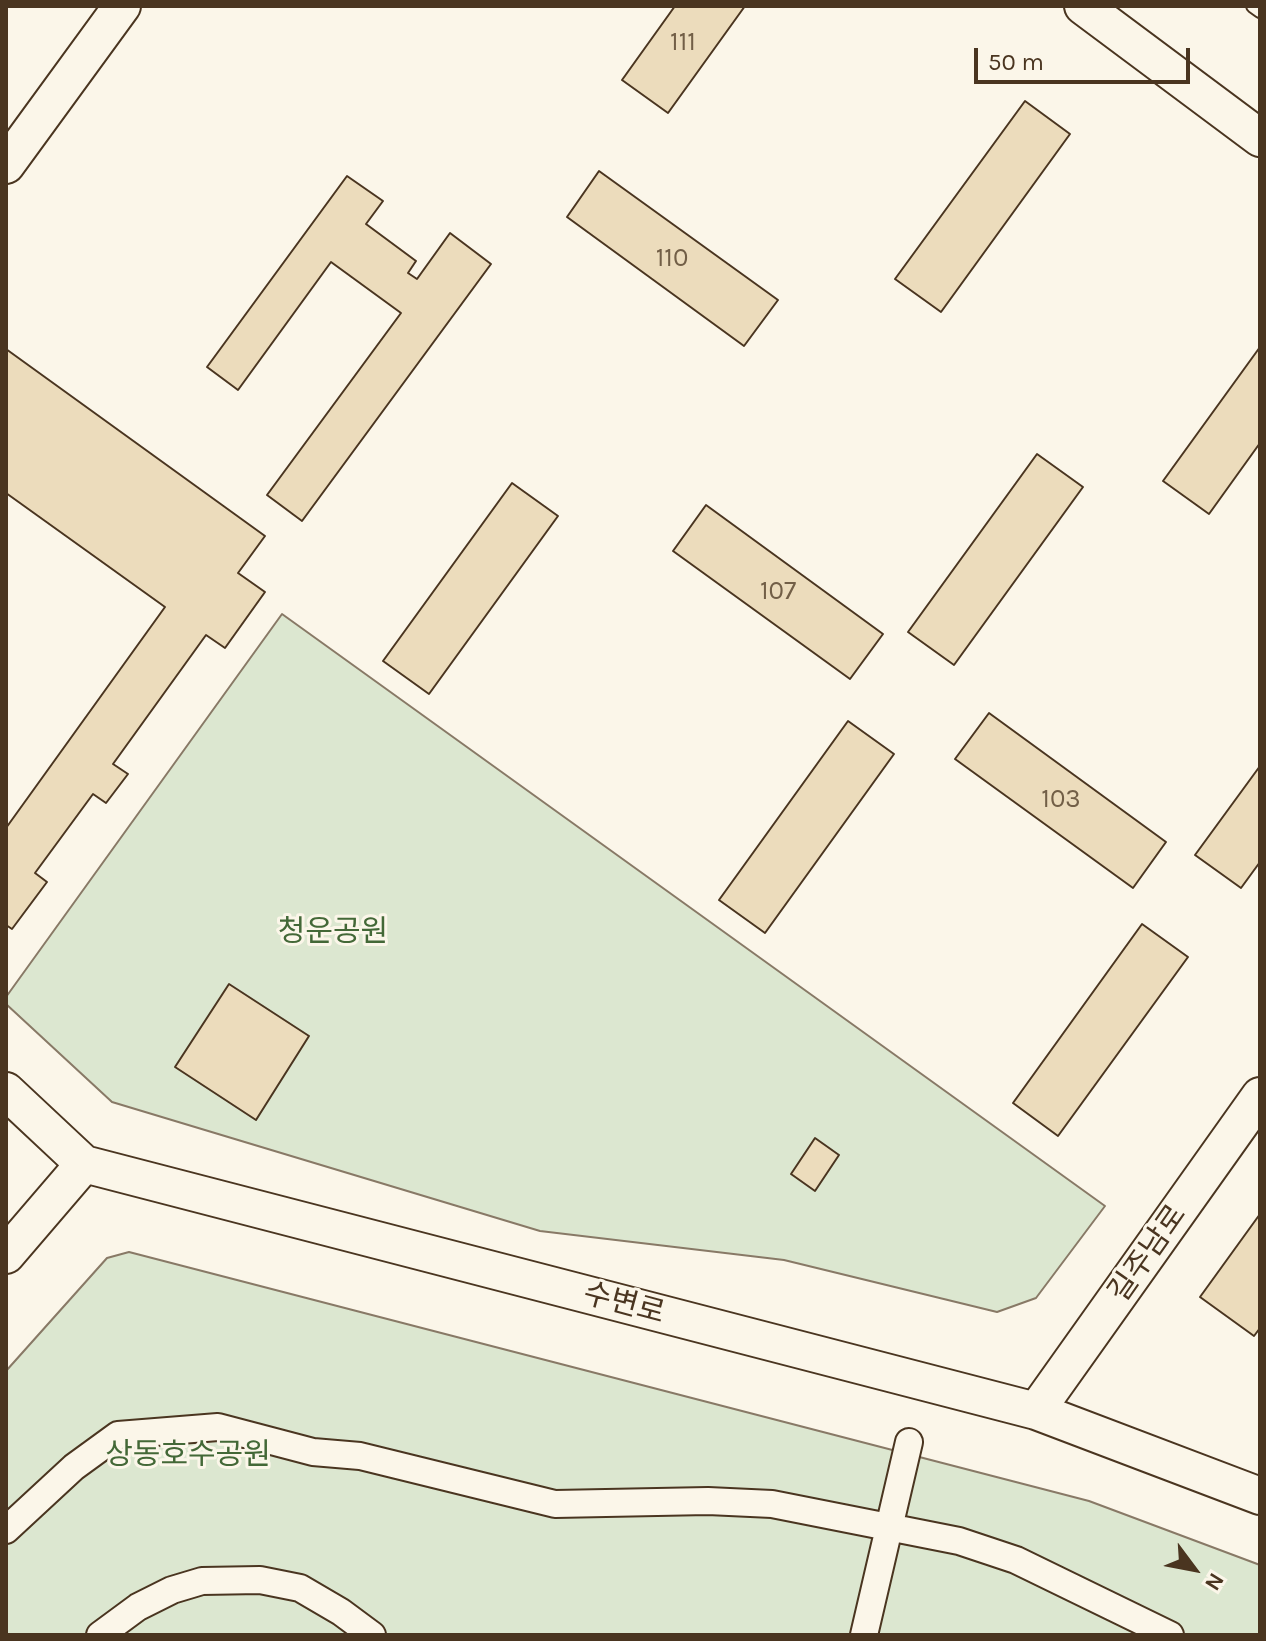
<!DOCTYPE html>
<html>
<head>
<meta charset="utf-8">
<style>
	body { margin:0 }
	#map { position:relative; width:1266px; height:1641px; overflow:hidden; background:#fbf6e9; font-family:Karla,sans-serif }
	canvas { display:block }
	.frame { position:absolute; inset:0; border:8px solid #4a3520; pointer-events:none }
	.north { position:absolute; left:1154px; top:1529px; width:80px; height:80px; -webkit-text-stroke:6px #fbf6e9; paint-order:stroke; rotate:122deg; font-size:22px; font-weight:700; line-height:32px; text-align:center; color:#4a3520 }
	.north::after { content:''; display:block; margin:auto; width:28px; height:36px; background:#4a3520; clip-path:polygon(50% 0,100% 100%,50% 72%,0 100%) }
	.scale { position:absolute; left:974px; top:48px; width:216px; height:36px; box-sizing:border-box; border:4px solid #4a3520; border-top:0; padding-left:10px; font-size:24px; line-height:28px; white-space:nowrap; color:#4a3520; -webkit-text-stroke:6px #fbf6e9; paint-order:stroke }
</style>
</head>
<body>
<div id="map">
<canvas width="1266" height="1641"></canvas>
<div class="frame"></div>
<div class="north">N</div>
<div class="scale">50 m</div>
</div>
<script>
const context = document.querySelector('canvas').getContext('2d');
context.lineJoin = 'round';
function paint(path, color) {
  context.fillStyle = color;
  context.fill(path, 'evenodd');
}
function trace(path, color, width, dash) {
  context.strokeStyle = color;
  context.lineWidth = width;
  context.lineCap = dash ? 'butt' : 'round';
  context.setLineDash(dash || []);
  context.stroke(path);
}
function drawText(font, color, halo, rows, align = 'center') {
  context.font = font + ' Karla,"Noto Sans KR",sans-serif';
  context.lineWidth = 6;
  context.setLineDash([]);
  context.textBaseline = 'middle';
  context.strokeStyle = halo;
  context.fillStyle = color;
  for (const [text, x, y, turn = 0] of rows) {
    context.save();
    context.translate(x, y);
    context.rotate((+turn || 0) * Math.PI / 180);
    context.textAlign = isNaN(turn) ? turn : align;
    if (halo) context.strokeText(text, 0, 0);
    context.fillText(text, 0, 0);
    context.restore();
  }
}
const green = new Path2D(`
	M282,614l823,592 -69,92 -39,14 -213,-52 -244,-29 -428,-129 -106,-98v-7z
	M129,1252l960,249 171,64v70h-1254v-264l101,-113z`);
paint(green, '#dce7d0');
trace(green, '#887966', 2);
const building = new Path2D(`
	M675,6h70l-77,107 -46,-33z
	M1025,101l45,33 -129,178 -46,-33z
	M599,171l179,129 -34,46 -177,-129z
	M347,176l36,25 -17,23 50,37 -8,12 9,6 33,-46 41,31 -189,257 -35,-26 134,-182 -70,-51 -93,128 -31,-23z
	M1260,347v96l-51,71 -46,-33z
	M6,349l259,187 -27,37 27,19 -40,56 -19,-13 -93,129 15,10 -22,29 -13,-9 -58,79 12,9 -35,47 -6,-4v-97l159,-221 -159,-114z
	M1037,454l46,33 -129,178 -46,-33z
	M512,483l46,33 -129,178 -46,-33z
	M706,505l177,129 -33,45 -177,-128z
	M989,713l177,129 -33,46 -178,-129z
	M848,721l46,33 -129,179 -46,-33z
	M1260,766v96l-19,26 -46,-33z
	M1142,924l46,33 -130,179 -45,-33z
	M229,984l80,52 -53,84 -81,-53z
	M815,1138l24,17 -24,36 -24,-17z
	M1260,1214v114l-6,8 -54,-39z`);
paint(building, '#ecdcbc');
trace(building, '#4a3520', 2);
const lane = new Path2D(`
	M1253,6l7,5`);
const street = new Path2D(`
	M6,1530l68,-63 44,-32 100,-8 95,25 47,4 195,48 153,-3 64,3 187,37 57,19 154,75
	M100,1635l38,-28 34,-17 30,-9 58,-1 40,8 41,24 31,23
	M864,1635l45,-193`);
const secondary = new Path2D(`
	M1083,6l177,132
	M6,165l116,-159
	M6,1091l78,73 952,247 224,85
	M6,1255l78,-91
	M1036,1411l224,-315`);
trace(lane, '#4a3520', 16);
trace(street, '#4a3520', 30);
trace(secondary, '#4a3520', 40);
trace(lane, '#fbf6e9', 12);
trace(street, '#fbf6e9', 26);
trace(secondary, '#fbf6e9', 36);
drawText('26px', '#725f47', null, [
	["111",683,43],
	["110",672,259],
	["107",778,592],
	["103",1061,800]
]);
drawText('30px', '#436837', '#fbf6e9', [
	["청운공원",333,932],
	["상동호수공원",188,1455]
]);
drawText('30px', '#4a3520', '#fbf6e9', [
	["길주남로",1148,1254,-55],
	["수변로",624,1304,15]
]);
</script>
</body>
</html>
